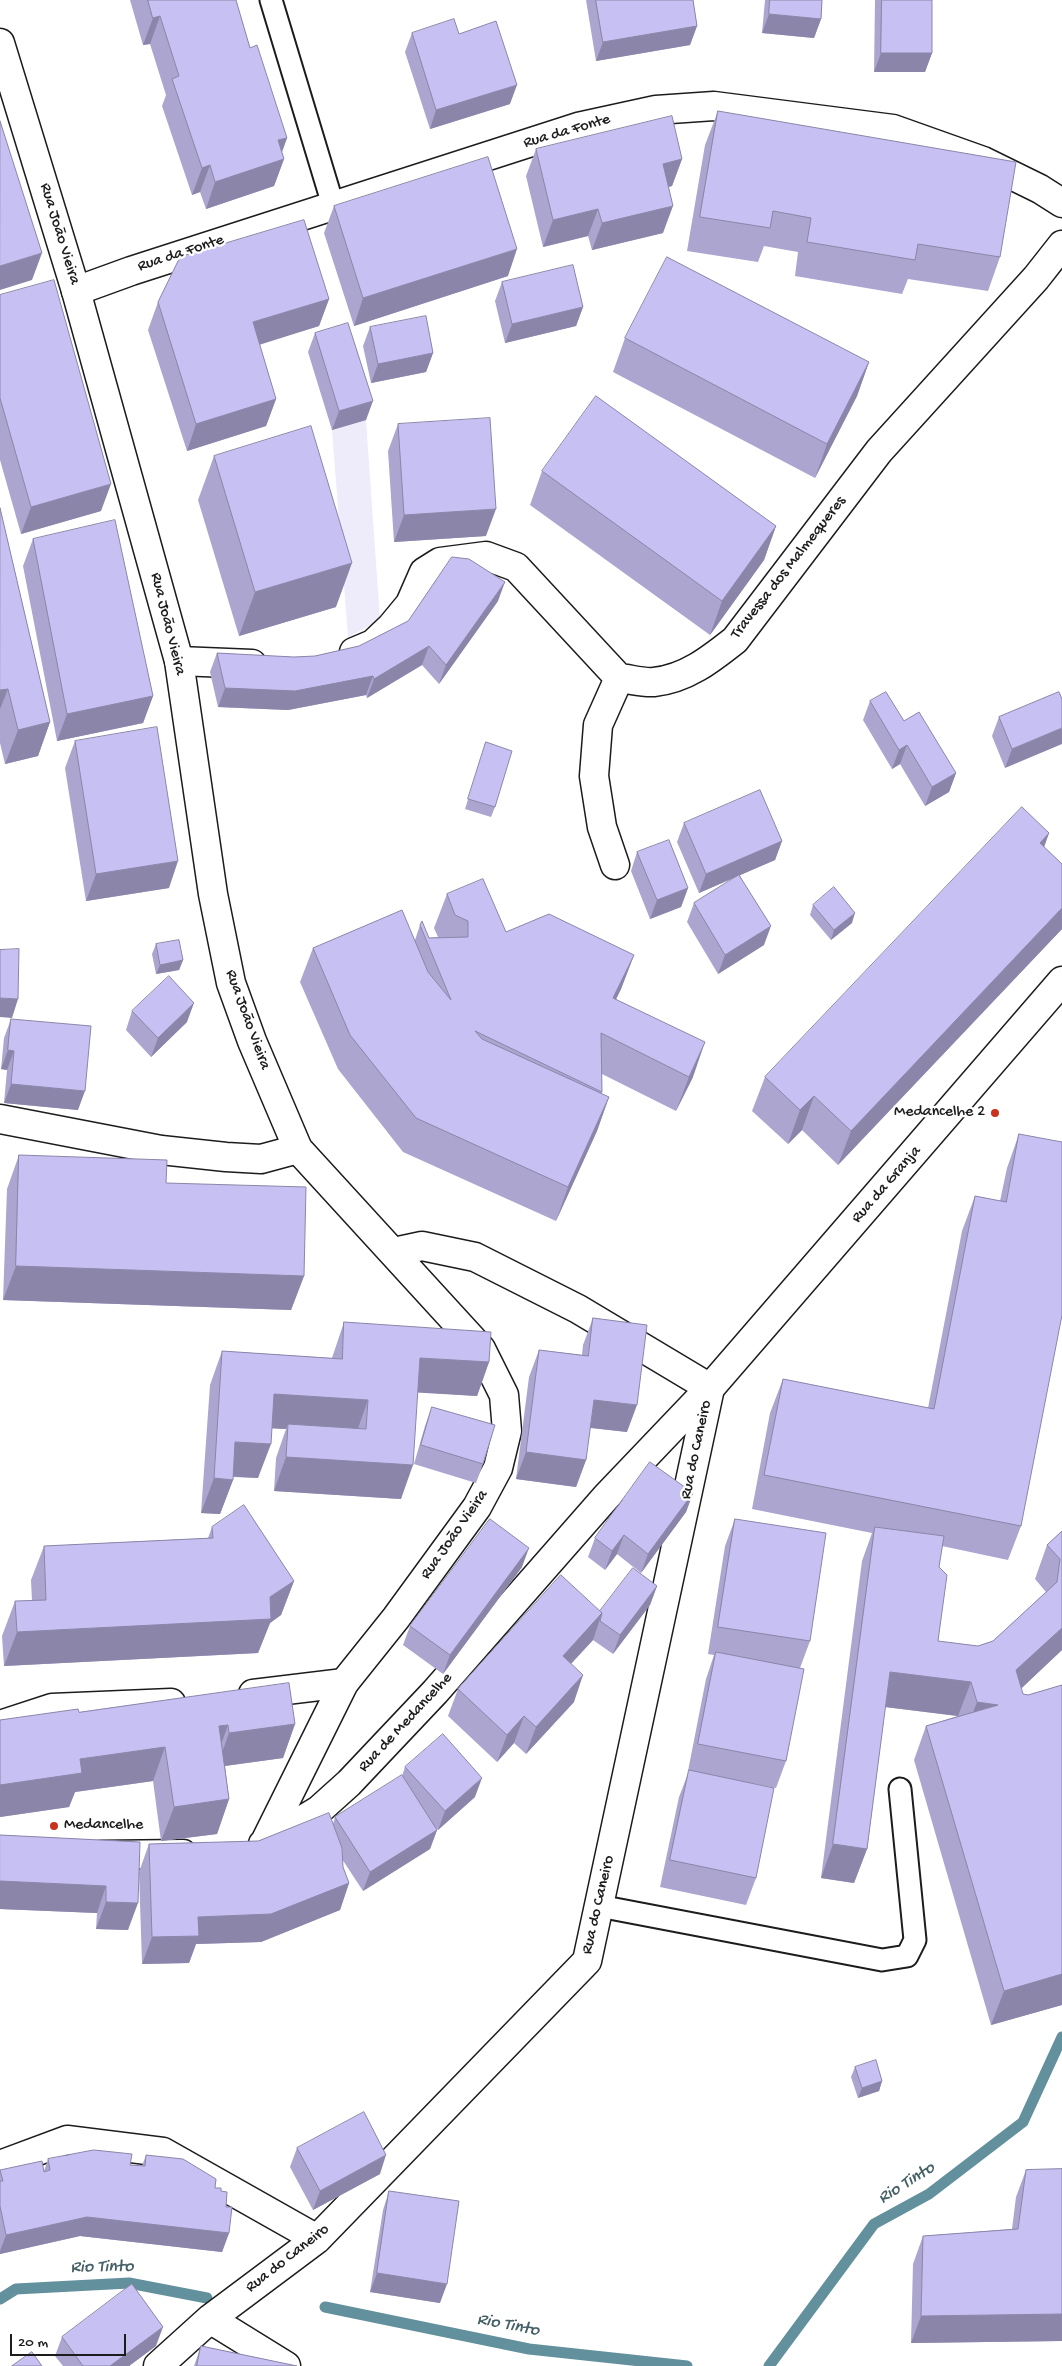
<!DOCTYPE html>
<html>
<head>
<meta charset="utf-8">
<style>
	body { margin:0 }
	#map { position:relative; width:1062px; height:2366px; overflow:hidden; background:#fff; font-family:"Gochi Hand",sans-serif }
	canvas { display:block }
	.scale { position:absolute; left:10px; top:2334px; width:116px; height:22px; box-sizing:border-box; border:2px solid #1c1c1c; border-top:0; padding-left:6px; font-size:15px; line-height:18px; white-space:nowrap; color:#1c1c1c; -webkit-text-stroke:4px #fff; paint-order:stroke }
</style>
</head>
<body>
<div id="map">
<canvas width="1062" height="2366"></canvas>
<div class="scale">20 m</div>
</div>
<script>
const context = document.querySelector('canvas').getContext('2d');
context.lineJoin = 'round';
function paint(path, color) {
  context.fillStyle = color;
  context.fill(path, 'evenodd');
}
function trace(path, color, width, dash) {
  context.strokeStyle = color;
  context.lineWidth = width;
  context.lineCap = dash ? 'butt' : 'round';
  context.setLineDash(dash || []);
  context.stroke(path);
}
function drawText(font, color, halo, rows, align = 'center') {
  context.font = font + ' "Gochi Hand",sans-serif';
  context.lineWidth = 4.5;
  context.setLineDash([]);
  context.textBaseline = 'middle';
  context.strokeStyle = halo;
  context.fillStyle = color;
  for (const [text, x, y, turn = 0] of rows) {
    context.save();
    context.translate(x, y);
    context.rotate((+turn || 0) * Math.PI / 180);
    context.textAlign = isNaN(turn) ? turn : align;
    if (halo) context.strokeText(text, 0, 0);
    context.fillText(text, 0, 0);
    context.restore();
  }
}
paint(new Path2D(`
	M366,420l14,200 -32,17 -16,-207z`), '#eeecfb');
trace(new Path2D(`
	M0,2299l16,-10 113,-6 78,15
	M325,2307l204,42 158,17
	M769,2366l105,-142 55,-30 94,-72 39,-85`), '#62909c', 11);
const lane = new Path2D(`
	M271,0l62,205
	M599,1906l283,54 25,-4 8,-16 -15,-151`);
const street = new Path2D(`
	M76,291l55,-20 447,-144 78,-17 58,-4 179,23 90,32 57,28 22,14
	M354,652l19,-8 18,-17 19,-23 14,-32 16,-10 46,-6 30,11 103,111c11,1 24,5 35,4 32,-3 57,-23 81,-42l144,-189 157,-173 26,-33
	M179,661l73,3
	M615,865l-13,-38 -8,-51 4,-51 21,-47
	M0,1119l161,31 65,7 35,2 37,-10
	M253,1694l91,-11
	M0,1725l52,-17 119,-5
	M0,2165l67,-25 96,12 154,87
	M210,2319l76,47
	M158,2366l52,-47 107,-80 270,-278 123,-573 -132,-79 -103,-52 -53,-11 -28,6`);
const secondary = new Path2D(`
	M0,43l76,248 103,370 34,233 18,89 21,58 46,108 183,200 23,46 3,36 -9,37 -21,39 -81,111 -52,65 -80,161
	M263,1844l56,-34 30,-27 86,-91 171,-195 104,-109 352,-407
	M101,1855l82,-1`);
trace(lane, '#1c1c1c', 25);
trace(street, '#1c1c1c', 31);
trace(secondary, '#1c1c1c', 31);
trace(lane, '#fff', 21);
trace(street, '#fff', 28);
trace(secondary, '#fff', 28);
paint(new Path2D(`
	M130,0h106v1l14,47 37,90 -5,14 2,7 -10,27 -68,23 -6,-17 -8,3 -30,-89 4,-11 -16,-51 -7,1z
	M586,0h107l4,26 -7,19 -94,16z
	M765,0h57l-1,19 -7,19 -52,-5z
	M875,0h57v53l-7,19h-51z
	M412,33l47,1 51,70 -80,25 -25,-77z
	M718,111l282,146 -12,34 -80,-12 -6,15 -107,-18 3,-24 -34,-6 -6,16 -71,-11 18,-106z
	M536,149l146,10 -10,27 -4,1 -5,46 -71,17 -4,-14 -45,11 -17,-71z
	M334,206l174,70 -154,50 -30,-93z
	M502,282l81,25 -7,19 -71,17 -10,-42z
	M0,295l101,216 -80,23 -21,-74z
	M329,299l-10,27 -60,18 17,55 -10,27 -79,25 -39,-121 10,-28z
	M370,327l63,26 -7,19 -55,11 -8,-37z
	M315,333l51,87 -34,10 -24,-78z
	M625,338l244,24 -12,34 -42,82 -202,-106z
	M398,424l88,112 -92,6 -6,-91z
	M214,456l122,151 -97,29 -41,-136z
	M542,471l234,55 -12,34 -54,75 -180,-130z
	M0,508l50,214 -12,34 -33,8 -5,-21z
	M33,539l120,157 -10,27 -86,18 -34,-175z
	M498,601l-59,83 -17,-19 -55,33 -1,-3 -78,15 -70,-3 -8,-35 7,-19 77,4 21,-1 44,-10z
	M1059,692l-54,76 -13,-32 7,-19z
	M870,701l34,20 52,52 -7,19 -24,14 -25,-42 -8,5 -29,-49z
	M75,741l94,147 -83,13 -21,-133z
	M486,742l9,65 -4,10 -26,-8z
	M684,823l98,18 -7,19 -35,15 24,70 -46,29 -31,-52 7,-19 44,-27 -39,17 -22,-51z
	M1049,833l-5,14 18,17v65l-224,236 -36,-35 -14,14 -36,-33 13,-34z
	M637,852l51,36 -7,19 -31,12 -19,-48z
	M447,894l59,38 128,23 -13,34 -5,10 77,78 -17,34 -74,-37v20l7,3 -12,34 -41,90 -153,-69 -65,-83 -38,-87 13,-34 102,-8 5,-15 9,13 9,-1 -4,-9z
	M813,905l39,18 -21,17 -21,-25z
	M156,944l27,16 -4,10 -23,4 -4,-20z
	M132,1011l55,11 -36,35 -25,-27z
	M11,1019l67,91 -74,-7 3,-33 -6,-1 3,-31z
	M1019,1134l2,392 -13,34 -66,-14 -3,21 -1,74 40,5 15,-5 53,-49 -11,-13 12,-34 15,-14v119l-41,38 2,6 5,1 34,-10v320l-71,20 -77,-265 12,-34 32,-10 -73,-9 -18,142 -13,34 -33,-5 41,-317 10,-28 -120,-24 18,-96 13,-34 145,29 34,-177 13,-35 25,5 7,-33z
	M19,1155l147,28 138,93 -13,34 -288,-10 4,-111z
	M593,1318l34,114 -37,-4 -4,32 -10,27 -60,-8 13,-102 10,-27 43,5 1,-10z
	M344,1322l145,40 -12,34 -59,-4 -17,107 -127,-8 2,-33 10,-29 -14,-1 -14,50 -25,-1v3l-13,34 -19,-1 9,-128 12,-34 110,7z
	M432,1407l51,57 -7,19 -62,-19 11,-38z
	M693,1493l-7,19 -45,61 -24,-19 -12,16 -17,-13 7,-19z
	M735,1519l75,122 -10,27 -14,93 -10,27 -25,-5 5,95 -10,27 -86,-18 19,-90 10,-26h-1l18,-92 8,-24 -6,-1 17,-108z
	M212,1527l82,54 -13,34 -11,8 -12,30 -254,13 -2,-30 13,-35h17l-1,-21 13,-34 164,-8z
	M522,1567l-79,107 -40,-29 7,-19z
	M657,1586l-7,19 -37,49 -20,-14 -22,24 3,38 -48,52 -12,-11 -17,19 -49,-46 10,-27 142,-78z
	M79,1712l216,12 -12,34 -58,8 4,33 -12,35 -56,7 -8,-60 -78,11 -6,15 -69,10v-97z
	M405,1767l70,30 -37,33 -4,-4 3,4 -7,19 -67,42 -21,-32 1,8 6,16 -9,27 -79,32 -65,2 -7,19 -47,1 -3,-92 10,-28 109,-3 75,-17 2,-7 67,-41z
	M0,1835l140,7 -12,88 -32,-1 1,-16 -97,-4z
	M855,2067l27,14 -3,10 -21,7 -7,-21z
	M297,2148l83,26 -67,36 -23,-43z
	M146,2155l75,36 5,16 3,26 -7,19 -142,-16 -80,18v-84l44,1 4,-12 94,7z
	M1062,2169v172l-151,2 2,-79 10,-28 89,-7 4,-32 10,-27z
	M389,2191l51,112 -70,-11 13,-82z
	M62,2337l94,9 -27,20h-66l-8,-10z
	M201,2346l96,20h-103z`), '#aba5d0');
paint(new Path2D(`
	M769,14l52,5 -7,19 -52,-5z
	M160,16l-10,28 -7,1 10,-27z
	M697,26l-7,19 -94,16 7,-19z
	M881,53h51l-7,19h-51z
	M517,85l-7,19 -80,25 6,-19z
	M287,138l-8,22 5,-1 -10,27 -68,23 9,-27 63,-42z
	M682,159l-10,27 -19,5 10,-27z
	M210,165l-10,27 -8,3 10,-27z
	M673,206l-10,27 -71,17 10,-27z
	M598,209l-10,27 -45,11 10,-27z
	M517,249l-9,27 -154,50 9,-28z
	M42,253l-10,27 -32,10v-24z
	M329,299l-10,27 -76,24 10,-28z
	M583,307l-7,19 -71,17 7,-19z
	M433,353l-7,19 -55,11 7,-19z
	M869,362l-12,34 -42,82 12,-34z
	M276,399l-10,27 -79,25 9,-27z
	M373,401l-7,19 -34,10 7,-19z
	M111,484l-10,27 -80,23 10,-27z
	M496,509l-10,27 -92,6 10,-27z
	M776,526l-12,34 -54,75 12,-34z
	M352,563l-16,44 -97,29 16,-44z
	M505,582l-7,19 -59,83 7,-19z
	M429,646l-7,19 -55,33 7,-19z
	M373,676l-7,19 -78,15 -70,-3 7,-19z
	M8,689l-8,20v-19z
	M153,696l-10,27 -86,18 10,-27z
	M50,722l-12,34 -33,8 13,-34z
	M1062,728v16l-57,24 7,-19z
	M907,745l-7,19 -8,5 7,-19z
	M956,773l-7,19 -24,14 7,-19z
	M1049,833l-12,34 3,-24z
	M782,841l-7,19 -76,33 7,-19z
	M178,861l-9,27 -83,13 10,-27z
	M688,888l-7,19 -31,12 7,-19z
	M1062,908v21l-224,236 13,-34z
	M855,913l-3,10 -21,17 3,-10z
	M771,926l-7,19 -46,29 7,-19z
	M634,955l-13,34 -21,43 13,-34z
	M183,960l-4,10 -23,4 4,-9z
	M0,998l18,1 -6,19 -12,-1z
	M194,1003l-7,19 -36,35 7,-19z
	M705,1042l-12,35 -17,34 13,-34z
	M8,1050l6,1 -7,19 -6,-1z
	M11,1084l74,7 -7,19 -74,-7z
	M814,1096l-12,34 -14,14 12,-34z
	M609,1097l-12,34 -41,90 12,-34z
	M16,1266l288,10 -13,34 -288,-10z
	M420,1358l69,4 -12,34 -69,-4z
	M274,1394l94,6 -12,34 -68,-10 -2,5 -24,-1z
	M594,1400l43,5 -10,27 -43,-5z
	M235,1442l36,2 -13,34 -35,-2z
	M526,1452l60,8 -10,27 -60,-8z
	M286,1457l127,8 -12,34 -127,-8z
	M214,1478l19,2 -13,34 -19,-1z
	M693,1493l-7,19 -45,61 7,-19z
	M624,1535l-7,19 -12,16 7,-19z
	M529,1548l-7,19 -79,107 7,-19z
	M294,1581l-13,34 -11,8 -12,30 -254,13 13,-34 253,-35z
	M657,1586l-7,19 -37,49 7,-19z
	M602,1613l-9,27 -40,43 10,-27z
	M1062,1628v22l-58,55 12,-35z
	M890,1672l81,10 -13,34 -81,-10z
	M583,1675l-9,27 -48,52 10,-27z
	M977,1702l21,3 -34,31z
	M524,1716l-10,27 -17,19 10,-27z
	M295,1724l-12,34 -66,9 12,-34z
	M228,1725l-12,34 3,-33z
	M165,1747l-12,34 -78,11 -6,15 -69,10v-32l80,-26z
	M482,1778l-7,19 -37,33 7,-19z
	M229,1799l-12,35 -56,7 13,-34z
	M437,1830l-7,19 -67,42 7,-19z
	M833,1844l34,5 -13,34 -33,-5z
	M0,1881l106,5 -9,27 -97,-4z
	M349,1883l-9,27 -79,32 -65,2 -7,19 -47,1 10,-27 46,-20z
	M106,1902l32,1 -10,27 -32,-1z
	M1062,1974v31l-71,20 13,-34z
	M882,2081l-3,10 -21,7 4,-10z
	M386,2155l-6,19 -67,36 7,-19z
	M87,2217l142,16 -7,19 -142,-16 -80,18v-3l6,-16z
	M377,2273l70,11 -7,19 -70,-11z
	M1062,2314v27l-151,2 10,-27z
	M163,2327l-7,19 -27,20h-19z`), '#8b86a9');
const building = new Path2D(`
	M148,0h88l14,48 7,-3 30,93 -9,2 6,19 -69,23 -5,-17 -8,3 -30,-89 7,-3 -19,-60 -7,2z
	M596,0h97l4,26 -94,16z
	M770,0h52l-1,19 -52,-5z
	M882,0h50v53h-51z
	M454,19l5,15 37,-13 21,64 -81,25 -24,-77z
	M718,111l298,51 -16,95 -82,-13 -3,16 -108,-18 4,-24 -38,-7 -3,17 -70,-11z
	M672,116l10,43 -19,5 10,42 -71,17 -4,-14 -45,11 -17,-71z
	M0,121l42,132 -42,13z
	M488,157l29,92 -154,49 -29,-92z
	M304,220l25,79 -76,23 23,77 -80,25 -38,-122 22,-45z
	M667,257l202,105 -42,82 -202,-106z
	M573,265l10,42 -71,17 -10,-42z
	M54,280l57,204 -80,23 -31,-109v-103z
	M426,316l7,37 -55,11 -8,-37z
	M348,323l25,78 -34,10 -24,-78z
	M596,396l180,130 -54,75 -180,-130z
	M490,418l6,91 -92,6 -6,-91z
	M311,426l41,137 -97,29 -41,-136z
	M0,508l50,214 -32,8 -10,-41 -8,1z
	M115,520l38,176 -86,18 -34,-175z
	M452,557l17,2 36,23 -59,83 -17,-19 -55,33 -1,-3 -78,15 -70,-3 -8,-35 77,4 21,-1 44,-10 49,-25z
	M886,692l18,29 15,-9 37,61 -24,14 -25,-42 -8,5 -29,-49z
	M1059,692l3,7v29l-50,21 -13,-32z
	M157,727l21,134 -82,13 -21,-133z
	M486,742l26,9 -17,56 -27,-8z
	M760,790l22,51 -76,33 -22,-51z
	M1022,807l27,26 -9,10 22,21v44l-211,223 -37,-35 -14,14 -35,-33z
	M669,840l19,48 -31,12 -20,-48z
	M739,875l32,51 -46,29 -31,-52z
	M483,879l23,53 43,-18 85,41 -21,43 92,44 -16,35 -88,-44 1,59 -127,-61 7,8 127,58 -41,90 -152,-69 -66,-83 -37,-87 89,-38 26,62 23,28 -31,-75 2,-4 7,17 39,-1v-16l-13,-6 -8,-21z
	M834,887l21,26 -21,17 -21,-25z
	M179,940l4,20 -23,5 -4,-21z
	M19,949l-1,50 -18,-1v-48z
	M169,976l25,27 -36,35 -26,-27z
	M11,1019l80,7 -6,65 -74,-7 3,-33 -6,-1z
	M1019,1134l43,8v173l-41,211 -257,-51 19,-96 151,30 41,-213 31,6z
	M19,1155l148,5 -1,23 140,4 -2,89 -288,-10z
	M593,1318l54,7 -10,80 -43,-5 -8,60 -60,-8 13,-102 49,6z
	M344,1322l147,10 -2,30 -69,-4 -7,107 -127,-8 2,-33 78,5 2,-29 -94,-6 -3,50 -36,-2 -2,38 -19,-2 8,-127 120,8z
	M432,1407l63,18 -12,39 -62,-19z
	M650,1462l43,31 -45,61 -24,-19 -12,16 -17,-13z
	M244,1505l50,76 -24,16 1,22 -254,13 -2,-31 31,-1 -2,-54 169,-8 -1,-11z
	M490,1519l39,29 -79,107 -40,-29z
	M735,1519l91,14 -16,108 -92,-14z
	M875,1527l69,9 -5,31 8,8 -9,66 40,5 15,-5 64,-59 3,-23 -13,-14 15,-14v97l-46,42 7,24 5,1 34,-10v289l-58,17 -78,-265 72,-21 -21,-3 -6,-20 -81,-10 -23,177 -34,-5z
	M633,1568l24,18 -37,49 -20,-14 2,-8 -2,-2z
	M561,1575l41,38 -39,43 20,19 -47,52 -12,-11 -17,19 -49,-46z
	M716,1652l88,17 -18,92 -88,-17z
	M289,1683l6,41 -66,9 -1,-8 -9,1 10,73 -55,8 -9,-60 -85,12 2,14 -82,12v-65l78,-11 1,3z
	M443,1734l39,44 -37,33 -40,-44z
	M689,1770l85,18 -18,90 -86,-18z
	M402,1775l35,55 -67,42 -35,-55z
	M329,1813l13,35 1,19 6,16 -78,31 -73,3 1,19 -47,1 -3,-93 109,-3z
	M0,1835l140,7 -2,61 -32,-1v-16l-106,-5z
	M876,2060l6,21 -20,7 -7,-21z
	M364,2112l22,43 -66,36 -23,-43z
	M94,2150l38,4 -2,11 15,1 1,-11 37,4 33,20 -1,9h6v3l6,1 -1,15h6l-3,26 -142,-16 -81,18 -6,-29v-25h3l-3,-11 42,-9 2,11 6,-2 -2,-11z
	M1062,2169v145l-141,2 2,-80 95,-7 8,-59z
	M389,2191l70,10 -12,83 -70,-11z
	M132,2284l31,43 -53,39h-27l-21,-29z
	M201,2346l96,20h-100z
	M32,2352l10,14h-30z`);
paint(building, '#c7c0f2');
trace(building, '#8b86a9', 1);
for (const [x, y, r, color] of [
	[995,1113,5,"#c8321e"],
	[54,1826,5,"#c8321e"]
]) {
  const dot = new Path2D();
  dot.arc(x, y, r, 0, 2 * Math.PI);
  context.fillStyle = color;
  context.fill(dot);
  trace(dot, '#fff', 2);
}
drawText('16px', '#1c1c1c', '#fff', [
	["Rua da Fonte",567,132,-16],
	["Rua João Vieira",59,234,73],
	["Rua da Fonte",181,254,-18],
	["Travessa dos Malmequeres",789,568,-52],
	["Rua João Vieira",167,624,76],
	["Rua João Vieira",247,1020,70],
	["Rua da Granja",887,1185,-49],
	["Rua do Caneiro",697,1450,-78],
	["Rua João Vieira",455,1535,-55],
	["Rua de Medancelhe",406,1723,-47],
	["Rua do Caneiro",599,1905,-77],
	["Rua do Caneiro",288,2259,-38]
]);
drawText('16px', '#1c1c1c', '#fff', [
	["Medancelhe 2",985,1113],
	["Medancelhe",64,1826,"left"]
], 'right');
drawText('italic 18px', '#456067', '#fff', [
	["Rio Tinto",907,2184,-32],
	["Rio Tinto",102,2268,-1],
	["Rio Tinto",508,2326,11]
]);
</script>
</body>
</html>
